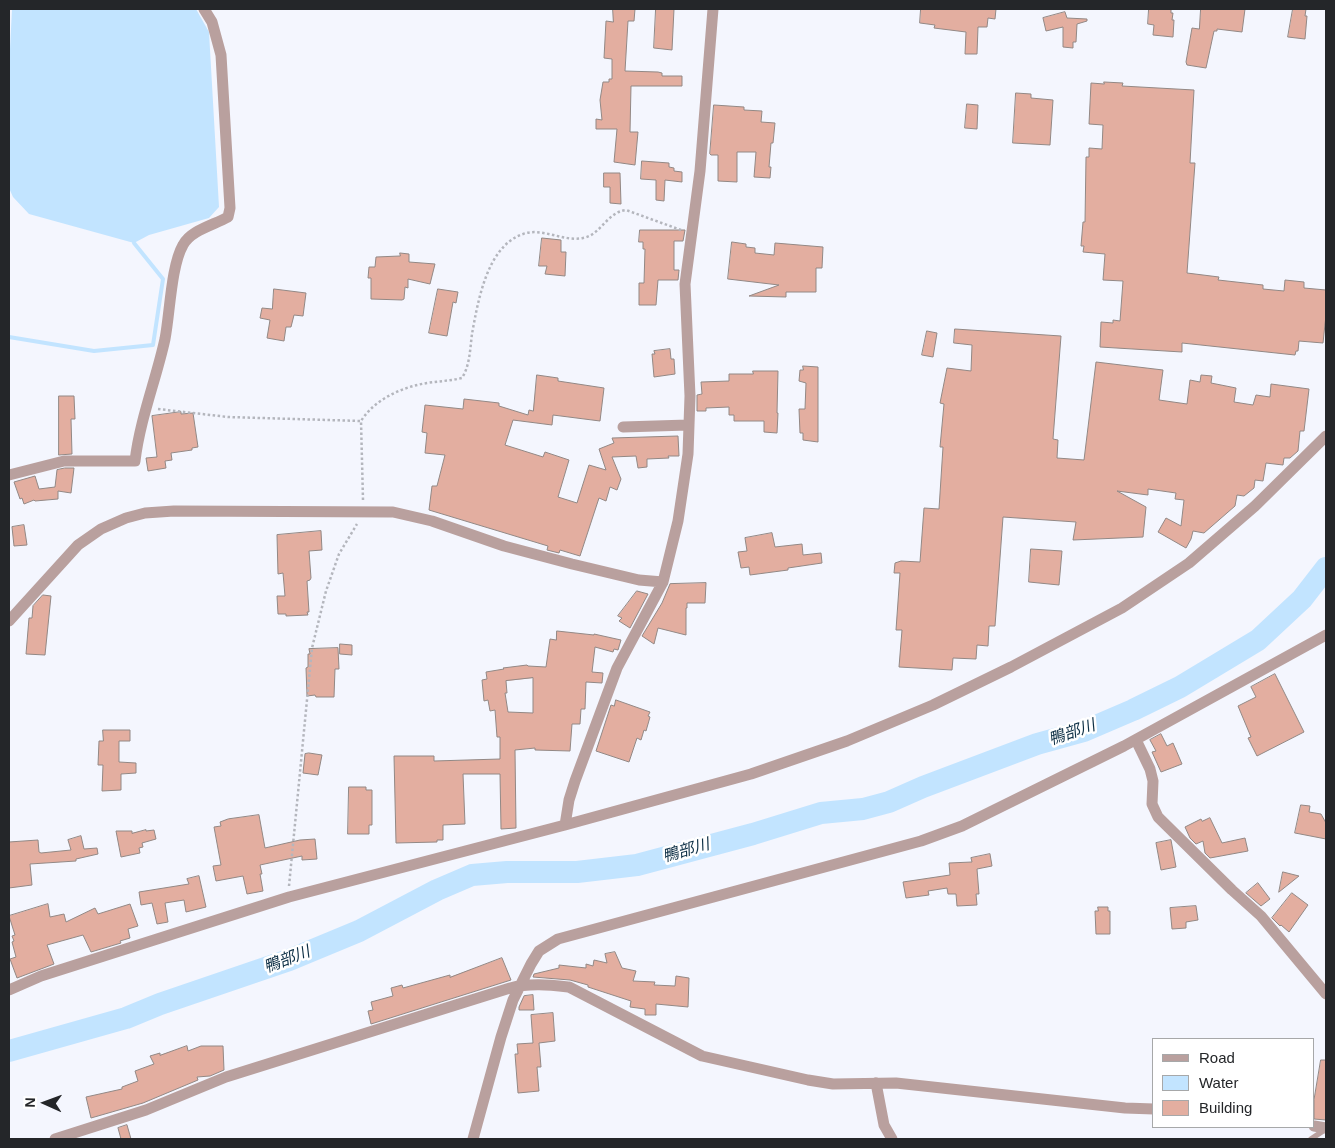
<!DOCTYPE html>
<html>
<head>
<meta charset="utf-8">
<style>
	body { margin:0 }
	#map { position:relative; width:1335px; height:1148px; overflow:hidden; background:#f4f6fe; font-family:Arial,sans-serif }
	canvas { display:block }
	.frame { position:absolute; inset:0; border:10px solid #242629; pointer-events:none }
	.legend { position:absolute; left:1152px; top:1038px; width:162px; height:90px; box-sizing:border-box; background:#fff; border:1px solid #a7a8a9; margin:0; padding:6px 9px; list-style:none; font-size:15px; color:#242629 }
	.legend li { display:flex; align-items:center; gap:10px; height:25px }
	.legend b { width:25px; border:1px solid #a7a8a9 }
	.north { position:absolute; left:20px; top:1078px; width:50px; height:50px; -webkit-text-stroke:4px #fff; paint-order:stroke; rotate:272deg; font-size:14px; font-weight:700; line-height:20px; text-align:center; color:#242629 }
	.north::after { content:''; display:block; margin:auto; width:18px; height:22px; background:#242629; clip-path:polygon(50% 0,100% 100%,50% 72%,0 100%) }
</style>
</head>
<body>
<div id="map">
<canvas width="1335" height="1148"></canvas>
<div class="frame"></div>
<ul class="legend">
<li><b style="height:6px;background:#b9a09e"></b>Road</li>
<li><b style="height:14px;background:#c2e4ff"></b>Water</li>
<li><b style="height:14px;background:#e3aea0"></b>Building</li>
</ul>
<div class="north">N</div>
</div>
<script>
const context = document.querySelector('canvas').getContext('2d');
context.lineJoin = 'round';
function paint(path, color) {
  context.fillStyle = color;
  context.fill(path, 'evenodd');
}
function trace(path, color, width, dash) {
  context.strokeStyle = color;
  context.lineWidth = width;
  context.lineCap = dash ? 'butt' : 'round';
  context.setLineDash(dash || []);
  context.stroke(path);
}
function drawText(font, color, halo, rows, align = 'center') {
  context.font = font + ' Arial,"Noto Sans JP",sans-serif';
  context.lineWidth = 5;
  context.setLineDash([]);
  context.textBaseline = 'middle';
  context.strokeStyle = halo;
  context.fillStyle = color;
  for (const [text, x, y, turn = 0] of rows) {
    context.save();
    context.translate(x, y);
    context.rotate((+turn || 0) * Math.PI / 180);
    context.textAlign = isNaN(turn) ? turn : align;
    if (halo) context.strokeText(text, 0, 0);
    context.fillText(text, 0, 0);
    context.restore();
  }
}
paint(new Path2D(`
	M12,9h184l13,23 10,175 -10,11 -60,17 -15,8 -105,-29 -16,-17 -4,-9v-119z`), '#c2e4ff');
trace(new Path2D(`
	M9,337l85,14 59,-6 10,-66 -29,-36`), '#c2e4ff', 4);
trace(new Path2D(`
	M9,1051l117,-33 34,-14 129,-44 70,-29 78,-41 35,-15 35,-3h70l60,-7 116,-31 68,-21 42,-4 26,-7 34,-15 114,-43 47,-13 49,-21 47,-23 78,-47 44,-41 24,-31`), '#c2e4ff', 22);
const building = new Path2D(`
	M613,9h22l-1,12h-6l-3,50 33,1 4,1v3h20v10h-51l-1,46h8l-3,33 -21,-3 3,-33h-21v-10l6,1 -2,-20 3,-18h6v-3h3v-20l-8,-1 2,-37 7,1z
	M656,9h18l-2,41 -18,-2z
	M921,9h75l-1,10 -7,-1 -1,9h-9l-1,27h-12l1,-22 -32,-4 1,-3 -15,-2z
	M1149,9h22v4h2l-1,7h2l-1,17 -20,-2 1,-10 -6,-1z
	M1201,9h44l-3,23 -25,-3v2h-3l-8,37 -19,-3 -1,-3 6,-34 7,1z
	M1293,9h13l-1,7h2l-2,23 -17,-2z
	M1065,12l2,6 20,1v2l-10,3 -1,18h-3v6l-10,-1v-20l-17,4 -3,-13z
	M1104,82l19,1 -1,3 72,4 -4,73h5l-8,110 32,4 -1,3 45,5v4l21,2 1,-11 19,2v6l22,2v25l-3,28 -24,-2 -1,10h-2l-1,4 -113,-12v9l-82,-5 1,-25 12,1v-3l7,1 3,-40 -20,-1 2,-26 -22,-2 1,-6h-3l2,-24h2l1,-65h3v-9l13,1 1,-24 -14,-1 2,-41 13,1z
	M1016,93l15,1v4l22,2 -3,45 -37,-2z
	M967,104l11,1 -1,24 -12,-1z
	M714,105l30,2v3l18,1 -1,11 14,1 -2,20h-2l-2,24h2l-1,11 -16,-1 2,-25h-19v30l-19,-1v-26h-7l-1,-1z
	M642,161l27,2v4l5,1v3l8,1v10l-17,-2 -1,21 -8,-1v-20l-15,-1z
	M604,173h16l1,31 -11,-1v-16h-6z
	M640,230h45l-2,11h-9v29h5l-1,10h-20l-2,25h-17v-22h5l1,-34h-2v-7h-4z
	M542,238l19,2v12h5l-1,24 -20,-2 2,-8h-8z
	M732,242l14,2v3l9,1v5l19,2 1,-12 48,4 -1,21h-6v24h-30v5l-37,-1 30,-11 -51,-6z
	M400,253l9,1v8l26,2 -5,20 -22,-5v9l-3,-1 -1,12 -2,1 -31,-1v-21h-3l1,-11h6l1,-10 24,-1z
	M274,289l32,4 -3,23 -9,-1 -3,12h-5l-2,14 -17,-3 3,-18 -10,-2 2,-10 10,1z
	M438,289l20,3 -2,11 -3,-1 -6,34 -18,-3z
	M955,329l106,7 -8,103 5,1 -1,18 27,2 12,-98 67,8 -4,30 28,4 3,-24 10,2 1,-7 11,1 -1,7 25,5 -2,14 19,3 3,-10 14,2 1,-13 38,5 -5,42h-4l-2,20 -8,7h-6l-1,7 -17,-2 -3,18 -8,-1 -1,8 -10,8 -7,-1 -2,11 -31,27 -11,-2 -2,8 -5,9 -28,-16 8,-14 15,8 3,-26 -9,-1 1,-6 -28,-4v6l-31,-4 29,16 -3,30 -70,3 3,-18 -73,-5 -8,109h-6l-1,20 -11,-1 -1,14 -23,-1 -1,12 -53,-3 3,-37h-6l4,-57h-6l1,-10 6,-2 19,1 4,-54 15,1 4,-62h-3l4,-43 -4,-1 7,-35 24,3 1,-26 -18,-2z
	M927,331l10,2 -4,24 -11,-2z
	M670,349l1,10h3l1,15 -21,3 -2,-23h3l-1,-3z
	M803,366l15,1v75l-15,-2v-7h-3l-1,-24h6l1,-26 -7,-2 1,-11h3z
	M753,371h25l-1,42h1l-1,20 -13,-1v-11h-30v-6h-5v-8l-23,1v3h-9v-16l5,-1 -1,-12 28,-1v-7h24z
	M537,375l21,3v3l46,7 -4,33 -47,-6 -1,10 -39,-5 -8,25 38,12 2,-5 24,8 -11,37 19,6 12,-38 17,5 -7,-21 15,-6 -2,-5 66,-2 1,20h-11l1,2 -22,1v8l-9,1 -2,-12 -24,1 9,22 -4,11 -7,-3 -4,14 -7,-3 -19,58 -20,-6 -1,3 -12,-3 1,-4 -119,-36 3,-24h5l8,-31 -20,-2 2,-20 -5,-1 3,-27 38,4 1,-10 35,4v3l29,9 1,-5 4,1z
	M59,396h15l1,23h-4l1,35 -13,1z
	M181,412v2l12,-1 5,34 -6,1v2l-21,3 1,7 -7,1 1,7 -18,3 -2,-13 11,-1 -5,-41z
	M65,468h9l-3,25 -13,-2v8l-23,2 -1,-1 -10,4 -2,-6 -2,1 -6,-17 21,-6 4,13 16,-2 2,-17z
	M24,525l3,20 -13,1 -2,-19z
	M321,531l1,19 -13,1 2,27 -1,2 -3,1 2,31h-2l1,3 -22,1v-2h-8l-1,-18h8l-2,-23 -5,1 -1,-39z
	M772,533l3,14 27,-3 1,11 18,-2 1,10 -34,5v2l-38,5 -1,-8 -8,1 -3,-16 9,-1 -2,-13z
	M1031,549l31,2 -3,34 -30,-3z
	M706,583l-1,20h-18v5h-1v27l-28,-7 -4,16 -12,-8 20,-33 8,-19z
	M637,591l11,3 -18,34 -11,-7 3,-3 -4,-2z
	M43,595l8,1 -6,59 -19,-1 3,-36h3l1,-12z
	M557,631l37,4v-1l27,6 -3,10 -4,-1 -1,3 -18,-5 -3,25 11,1 -1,10 -16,-1 -1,27h-4l-1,15h-8l-2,27 -35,-1v-2l-20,2 1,78 -15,1 -1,-55h-37l2,50 -22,1v15h-6v2l-41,1 -2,-87h40v5l66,-2v-22h-3l-2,-27 -5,1 -2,-11 -4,1 -2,-21 5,-1 -1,-7 18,-3 -1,-1 24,-3 1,1 18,1 4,-28 6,1zM533,678v35l-25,-1 -3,-19h2l-1,-12z
	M340,644l12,1v10l-12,-1z
	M338,648l1,21h-4l-1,28h-18l-1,-2 -8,1 -1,-28 2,-1v-13h2l-1,-5z
	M1275,674l29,58 -47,24 -9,-18 3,-1 -13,-31 18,-9 -5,-10z
	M616,700l34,12 -2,4 2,1 -4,14 -2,-1 -3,10 -4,-2 -8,24 -33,-11 15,-46 3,1z
	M103,730h27v11h-11v21l17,1v10l-15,1v16l-19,1 1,-26h-5l1,-24h4z
	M1161,734l6,12 6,-3 9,21 -21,8 -9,-20 4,-1 -6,-11z
	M309,753l13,2 -4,20 -15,-2 2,-19z
	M349,787h17v3h6v35h-3v9h-21z
	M1301,805l9,1 -1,6 12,2 5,9v16l-31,-6z
	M259,815l6,33 35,-8 15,-1 2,20 -15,1v-4l-42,9 2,9h-2l3,17 -16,3 -4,-18 -27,5 -3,-15 8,-1 -7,-38 7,-1 -1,-4 8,-3z
	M1210,818l12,25 23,-5 3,13 -38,7 -5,-5 -2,-12 -7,3 -6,-6 -5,-11 16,-8 1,2z
	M146,830v1l8,-1 2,9 -14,4 1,4 -4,1 1,5 -19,4 -5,-26h16v2z
	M81,836l3,13 13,-1 1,6 -22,5v2l-46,3 2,21 -23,3v-46l29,-2 1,12 2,1 30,-3 -3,-10z
	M1171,840l5,27 -15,3 -5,-27z
	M990,854l2,12 -15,3 2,25h-3l1,11 -20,1 -1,-12h-8l-1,-6 -19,3 1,4 -23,3 -3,-16 47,-7 -1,-12 23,-1 -1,-4z
	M1283,872l16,4 -20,16z
	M199,876l7,31 -20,5 -2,-12 -19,3 3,19 -11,2 -5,-21 -11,2 -2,-13 50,-8 -2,-5z
	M1258,883l12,16 -9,7 -15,-13z
	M1292,893l16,12 -19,27 -8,-7 -1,1 -8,-8z
	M48,904l2,13 14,-3 2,8 29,-14 3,6 32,-10 8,22 -10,3 2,9 -10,3 1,2 -30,9 -8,-17 -36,10 7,19 -37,14 -7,-19 6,-2 -4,-15 2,-1 -2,-5 3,-1 -6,-19z
	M1196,906l2,14 -12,2v6l-14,1 -2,-21z
	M1098,907h10v4h2v23h-14l-1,-23h3z
	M615,952l7,16 14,3 -3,10 22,1 -1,3 21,1 1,-10 13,2 -1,29 -32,-3v11h-11v-6l-15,-2 1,-6 -43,-14v-2l-18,-5 -37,-3 1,-3 25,-6v-3l27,3v-4l7,2 1,-6 13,3 -2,-9z
	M502,958l9,22 -140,44 -3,-13 5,-1 -2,-8 22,-6 -2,-8 11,-3 1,3 47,-13v2z
	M533,995l1,15h-15v-3l5,-11z
	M553,1013l2,28 -16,2 2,24h-4l2,24 -21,2 -3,-39h3l-1,-10 16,-1 -2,-28z
	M187,1046l1,5 13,-5h22l1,24 -14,6 -13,1 1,3 -55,23 -52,15 -5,-21 36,-8v-2l16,-6 -3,-10 19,-7 -4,-8 10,-3v2z
	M1321,1060h5v60l-12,-1v-19z
	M127,1125l4,14h-10l-3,-11z`);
paint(building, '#e3aea0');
trace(building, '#928885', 1);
trace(new Path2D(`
	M158,409l70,8 133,4
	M363,500l-2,-79c14,-22 41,-34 66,-38 12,-2 23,-2 35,-5 8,-13 8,-29 10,-44 6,-33 15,-88 51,-100 19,-7 40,8 60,4 18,-3 24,-26 43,-28l55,20
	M289,886l23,-238 14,-57 13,-37 18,-30`), '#b4b6bd', 2.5, [2.5, 2.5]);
trace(new Path2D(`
	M1311,1139l15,-10`), '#b9a09e', 5.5);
trace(new Path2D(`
	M623,427l65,-2
	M9,475l55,-14h71c5,-42 21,-81 30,-122 5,-26 6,-73 18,-94 8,-15 31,-20 45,-28l2,-9 -9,-153 -9,-33 -8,-13
	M9,621l69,-76 23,-16 25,-11 19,-5 29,-2 219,1 39,9 72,25 68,18 67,16 24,2
	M1136,740l14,29 3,12 -1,23 6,13 74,73 29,26 65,78
	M565,825l186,-51 96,-33 86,-36 78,-38 111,-59 67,-45 66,-57 71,-70
	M9,990l32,-14 248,-79 276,-72 4,-25 6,-19 42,-113 46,-86 15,-61 10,-67 2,-58 -5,-112 15,-113 13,-162
	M876,1083l8,42 8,14
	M1314,1126l12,2
	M55,1139l91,-29 80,-33 284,-89c20,-5 39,-3 59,-1l133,69 106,24 25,4 63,-1 229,25 29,1
	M473,1139l28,-102 12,-37 18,-36 8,-13 19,-12 363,-98 41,-15 162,-80 202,-111`), '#b9a09e', 11);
drawText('italic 16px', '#0d2f45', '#fff', [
	["鴨部川",1072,733,-19],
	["鴨部川",686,851,-16],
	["鴨部川",287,960,-21]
]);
</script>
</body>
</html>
